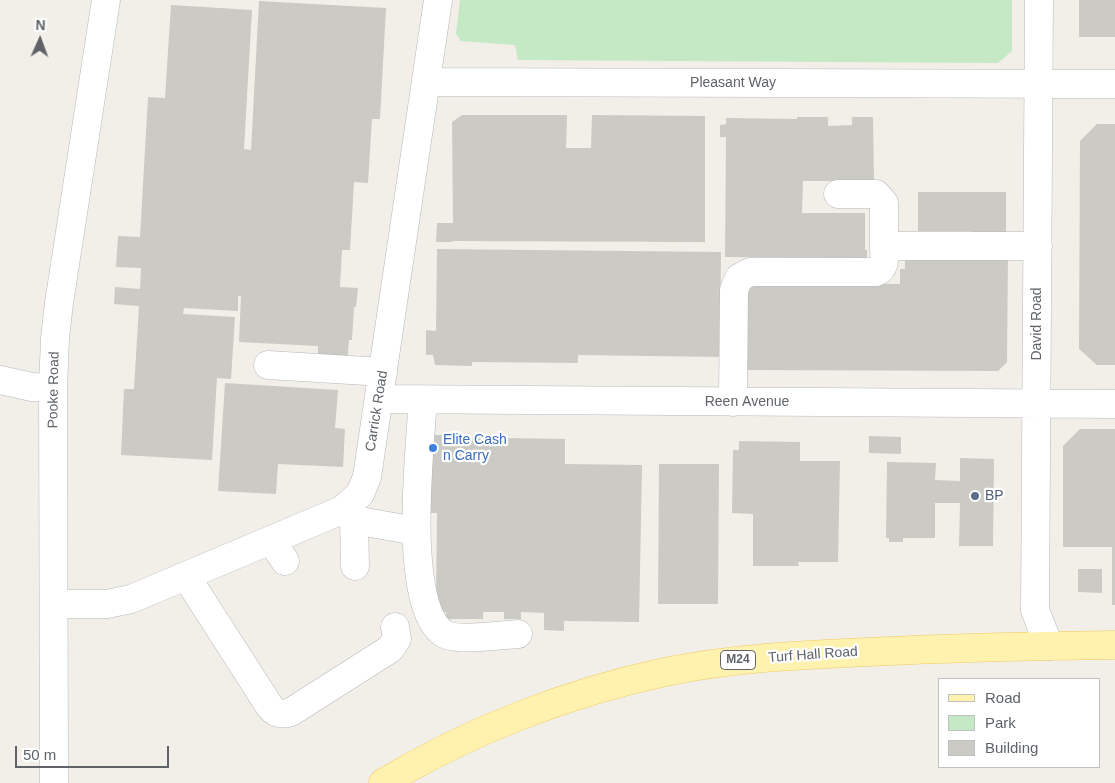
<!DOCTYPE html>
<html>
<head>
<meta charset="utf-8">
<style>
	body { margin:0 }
	#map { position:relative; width:1115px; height:783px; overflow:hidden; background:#f1efe8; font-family:Helvetica,sans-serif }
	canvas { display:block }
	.legend { position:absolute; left:938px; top:678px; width:162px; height:90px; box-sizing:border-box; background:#fff; border:1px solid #bfc1c3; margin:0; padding:6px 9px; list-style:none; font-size:15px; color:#5f6368 }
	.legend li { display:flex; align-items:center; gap:10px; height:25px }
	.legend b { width:25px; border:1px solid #bfc1c3 }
	.north { position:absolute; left:15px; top:15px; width:50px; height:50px; -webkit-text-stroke:4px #fff; paint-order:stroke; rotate:2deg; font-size:14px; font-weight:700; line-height:20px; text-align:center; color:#5f6368 }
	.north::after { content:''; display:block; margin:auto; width:18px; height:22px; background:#5f6368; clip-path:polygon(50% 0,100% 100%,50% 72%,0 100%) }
	.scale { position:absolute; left:15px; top:746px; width:154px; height:22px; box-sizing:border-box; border:2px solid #5f6368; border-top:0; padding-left:6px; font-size:15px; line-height:18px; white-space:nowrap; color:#5f6368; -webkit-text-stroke:4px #fff; paint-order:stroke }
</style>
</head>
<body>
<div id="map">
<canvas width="1115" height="783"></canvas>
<ul class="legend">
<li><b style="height:6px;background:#fff2af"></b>Road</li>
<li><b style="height:14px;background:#c5e8c5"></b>Park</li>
<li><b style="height:14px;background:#cccac5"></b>Building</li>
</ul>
<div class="north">N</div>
<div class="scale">50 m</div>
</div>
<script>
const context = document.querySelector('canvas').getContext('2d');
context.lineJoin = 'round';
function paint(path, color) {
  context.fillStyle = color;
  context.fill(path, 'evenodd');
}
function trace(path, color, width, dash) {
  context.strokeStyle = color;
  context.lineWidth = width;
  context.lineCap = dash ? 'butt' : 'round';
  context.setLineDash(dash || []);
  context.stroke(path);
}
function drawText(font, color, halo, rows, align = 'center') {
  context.font = font + ' Helvetica,sans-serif';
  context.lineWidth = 4.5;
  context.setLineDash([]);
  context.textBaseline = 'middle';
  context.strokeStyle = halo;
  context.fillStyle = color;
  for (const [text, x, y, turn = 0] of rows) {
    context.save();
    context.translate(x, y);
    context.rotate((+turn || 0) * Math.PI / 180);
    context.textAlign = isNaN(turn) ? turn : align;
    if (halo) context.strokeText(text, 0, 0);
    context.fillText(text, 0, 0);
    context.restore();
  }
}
paint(new Path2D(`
	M460,0h552v51l-14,12 -480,-3 -3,-15 -54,-4 -5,-7z`), '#c5e8c5');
paint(new Path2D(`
	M1079,0h36v37h-36z
	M259,1l127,7 -6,111h-8l-4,64 -14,-1 -4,68h-8l-2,37 18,1 -2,19h-2l-2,33h-3l-2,24 -29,-2v-16l-79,-4 2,-46h-3v15l-54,-3 -1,6 52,3 -4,62 -14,-1 -5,82 -91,-5 3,-66h10l5,-83 -25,-2 1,-17 25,2 1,-21 -25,-1 2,-31 22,1 8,-140 17,1 6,-93 81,5 -8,139 7,1z
	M462,115h105l-1,33h25l1,-33 113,1v126l-253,-1 1,1h-17l1,-19h16l-1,-101z
	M797,117h31v9l24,-1v-8h21l1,64h-71l-1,32h63v37h2v8l-142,-1 1,-120h-6v-12l6,-1v-6l71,1z
	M1097,124h18v241h-18l-18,-16 1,-208z
	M918,192h88v45h-34l-1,-6h-53z
	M437,249l284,3 -1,105 -142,-2v8l-106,-1v4l-37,-1 -2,-10h-7v-25l10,1z
	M905,254h103l-1,108 -9,9 -252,-1v-87l154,1v-15h5z
	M225,383l113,7 -3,38 10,1 -2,38 -65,-3 -2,30 -58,-3z
	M1080,429h35v176h-3v-58h-49v-101z
	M433,435h12v2l120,2v25l77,1 -3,157 -75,-1v10l-20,-1v-17l-23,-1v7h-17v-7h-21v7h-38l1,-7h-10l1,-99h-6v-62h2z
	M869,436l32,1v17l-32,-1z
	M739,441l61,1v19h40l-2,101h-40l1,4h-46v-52l-21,-1 1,-63h6z
	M960,458l34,1 -1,87h-34l1,-43h-25v35h-32v4h-14v-4h-3l1,-76 49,1 -1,17 25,1z
	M659,464h60l-1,140h-60z
	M1078,569h24v24l-24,-1z`), '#cccac5');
const minor = new Path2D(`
	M1039,0l-4,610 14,36
	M427,82l688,2
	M838,194h38l8,9v43h154
	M268,365l115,7
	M0,380l32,7 21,1
	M379,399l736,5
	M423,400c-3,46 -21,205 20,233 12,9 58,2 75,1
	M733,402l1,-112 5,-12 11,-6h126c11,-5 8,-17 8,-26
	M349,505l5,15 1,46
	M354,520l62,11
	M271,540l14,21
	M186,576l84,131c6,7 12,8 21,5l99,-63 7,-10 -2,-12
	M54,604h53l24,-5 211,-89 18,-16 7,-17 71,-477
	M54,783l-1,-395 2,-50 4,-35 47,-303`);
const major = new Path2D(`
	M383,783c86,-52 184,-90 282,-111 67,-14 135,-17 203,-20 83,-4 165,-6 247,-7`);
trace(minor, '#b5b8bc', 29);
trace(major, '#f2c960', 29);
trace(minor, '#fff', 28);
trace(major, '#fff2af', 28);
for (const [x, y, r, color] of [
	[433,448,5,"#3f7fe0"],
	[975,496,5,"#5c6f8a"]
]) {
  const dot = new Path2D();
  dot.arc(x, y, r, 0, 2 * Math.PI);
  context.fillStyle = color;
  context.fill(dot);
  trace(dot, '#fff', 2);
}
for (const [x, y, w] of [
	[738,660,35]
]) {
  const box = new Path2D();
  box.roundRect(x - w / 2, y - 9.5, w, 19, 4);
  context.fillStyle = '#fff';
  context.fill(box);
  trace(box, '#5f6368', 1);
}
drawText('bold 12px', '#5f6368', null, [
	["M24",738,660]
]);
drawText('14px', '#5f6368', '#fff', [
	["Pleasant Way",733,83],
	["David Road",1037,324,-90],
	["Pooke Road",54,390,-89],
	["Reen Avenue",747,402],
	["Carrick Road",377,411,-81],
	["Turf Hall Road",813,655,-4]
]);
drawText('14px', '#366cbe', '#fff', [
	["Elite Cash",443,440],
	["n Carry",443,456]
], 'left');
drawText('14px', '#4e5e75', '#fff', [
	["BP",985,496]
], 'left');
</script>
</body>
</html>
